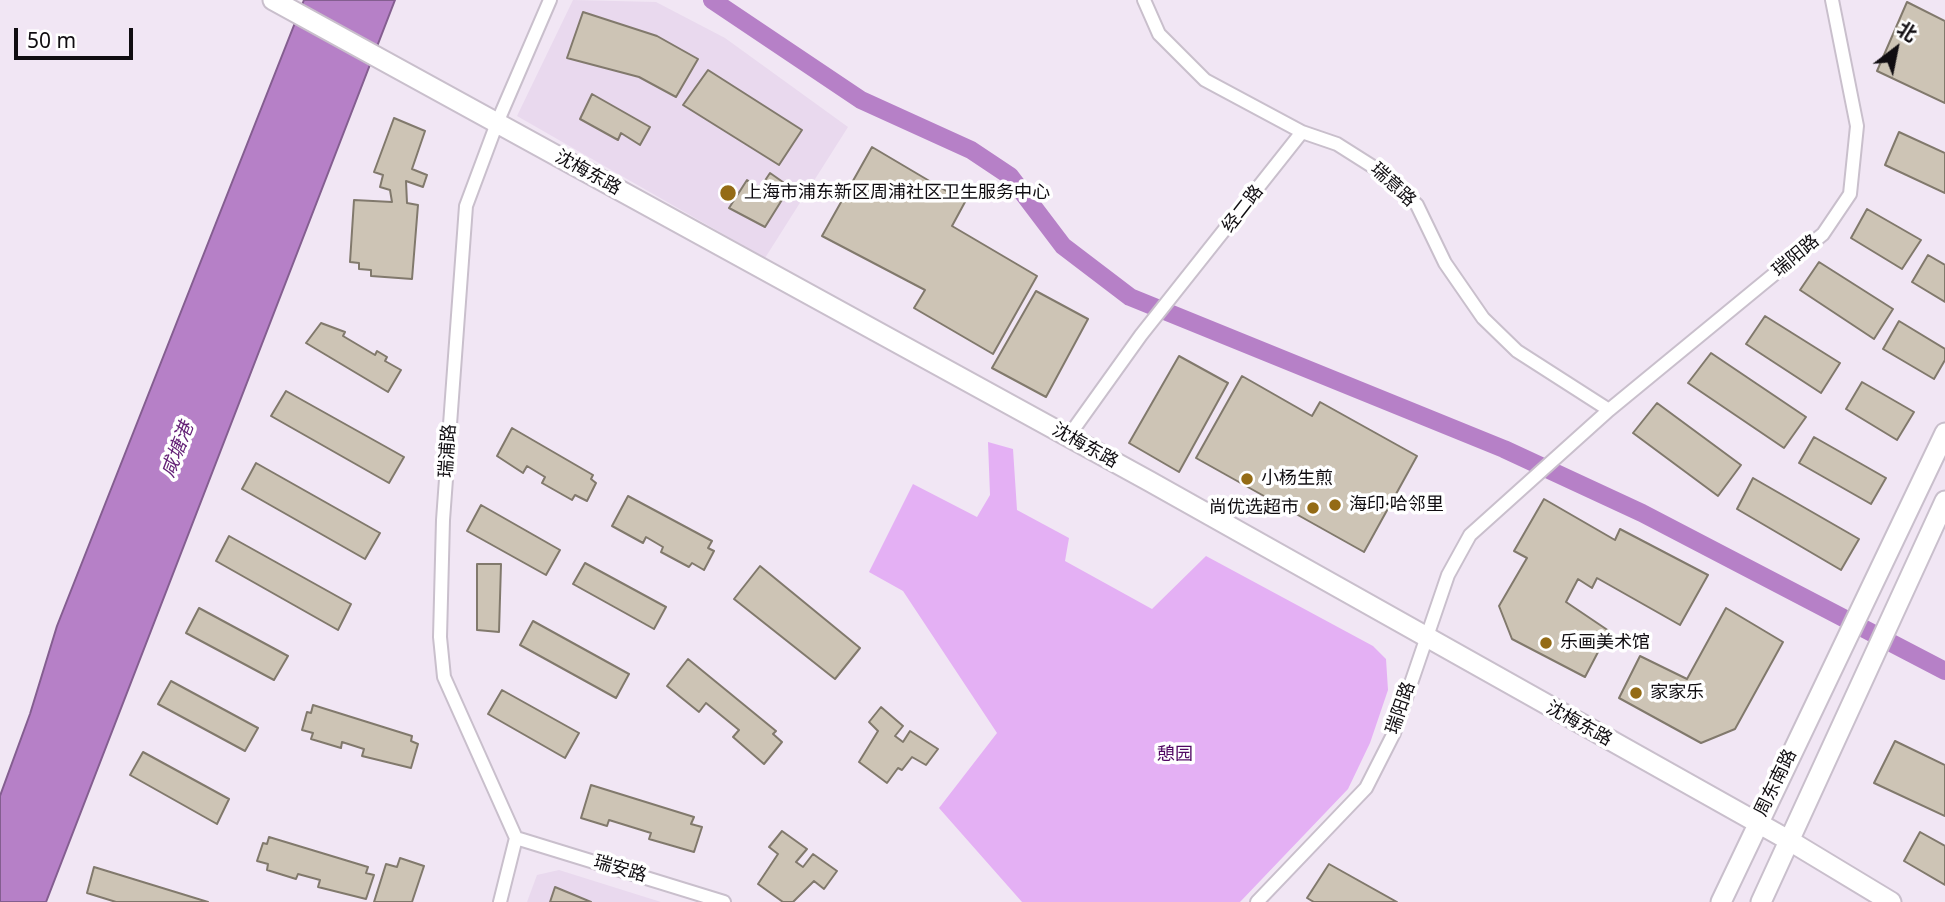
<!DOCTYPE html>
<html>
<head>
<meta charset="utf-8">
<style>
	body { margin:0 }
	#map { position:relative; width:1945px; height:902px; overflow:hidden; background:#f1e6f4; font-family:"Noto Sans","Noto Sans SC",sans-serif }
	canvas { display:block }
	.north { position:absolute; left:1861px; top:14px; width:70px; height:70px; -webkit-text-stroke:5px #fff; paint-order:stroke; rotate:32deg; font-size:19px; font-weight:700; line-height:28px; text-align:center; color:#100d11 }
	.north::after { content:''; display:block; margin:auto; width:24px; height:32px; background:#100d11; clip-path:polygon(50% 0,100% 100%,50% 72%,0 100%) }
	.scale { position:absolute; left:14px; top:28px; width:119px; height:32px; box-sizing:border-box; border:4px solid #100d11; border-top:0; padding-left:9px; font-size:21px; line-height:24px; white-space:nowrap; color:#100d11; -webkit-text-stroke:5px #fff; paint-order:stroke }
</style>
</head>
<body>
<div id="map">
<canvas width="1945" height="902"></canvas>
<div class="north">北</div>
<div class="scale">50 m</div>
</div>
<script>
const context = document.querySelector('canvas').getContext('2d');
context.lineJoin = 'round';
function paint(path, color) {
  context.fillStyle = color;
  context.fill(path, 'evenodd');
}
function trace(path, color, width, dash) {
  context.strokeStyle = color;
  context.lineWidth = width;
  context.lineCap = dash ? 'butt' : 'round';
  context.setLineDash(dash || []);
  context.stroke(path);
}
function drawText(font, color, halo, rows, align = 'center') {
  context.font = font + ' "Noto Sans","Noto Sans SC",sans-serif';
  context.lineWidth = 7;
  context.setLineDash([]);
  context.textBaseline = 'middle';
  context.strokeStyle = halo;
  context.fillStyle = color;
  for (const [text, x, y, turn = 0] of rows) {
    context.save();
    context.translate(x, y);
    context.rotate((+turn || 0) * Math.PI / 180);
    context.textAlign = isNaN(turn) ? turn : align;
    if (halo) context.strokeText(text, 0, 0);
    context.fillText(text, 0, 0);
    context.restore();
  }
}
paint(new Path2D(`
	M573,0l83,2 69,36 123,89 -83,131 -248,-142z
	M559,870l102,32h-134l10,-27z`), '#e9d9ee');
paint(new Path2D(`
	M988,442l25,7 4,61 52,28 -4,23 87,48 54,-53 167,90 13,13 2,31 -18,53 -22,46 -108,113h-218l-83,-94 58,-75 -94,-142 -34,-19 44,-88 64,33 13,-22z`), '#e4b0f4');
const water = new Path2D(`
	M304,0h91l-349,902h-46v-106l30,-82 27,-88z`);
paint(water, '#b680c7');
trace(water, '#845e90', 2);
trace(new Path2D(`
	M712,0l149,100 110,50 39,26 53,70 67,51 374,152 138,64 303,158`), '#b680c7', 18);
const building = new Path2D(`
	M1907,2l38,19v82l-68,-32z
	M583,12l74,24 41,23 -22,38 -37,-20 -72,-19z
	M708,70l94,60 -23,35 -96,-60z
	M592,94l58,33 -10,18 -19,-12 -3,7 -38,-21z
	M394,118l31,13 -13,38 15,6 -4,12 -17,-6 1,22 11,2 -6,74 -41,-3v-6l-12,-1v-6l-9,-1 4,-62 38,2 -2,-12 -10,-3 3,-12 -9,-3z
	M1899,132l46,21v40l-60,-28z
	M872,147l93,55 -13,24 85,50 -44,78 -79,-46 11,-18 -103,-54z
	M770,173l20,14 -25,40 -36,-19 18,-28 13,8z
	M1867,209l54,31 -19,29 -51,-31z
	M1928,255l17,10v37l-33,-20z
	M1819,262l74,47 -19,30 -74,-49z
	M1036,291l52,28 -42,78 -54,-29z
	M1765,316l75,47 -19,30 -75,-49z
	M1899,321l46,28v11l-11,19 -51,-30z
	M321,323l24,9 -2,4 32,19 2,-4 10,6 -2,4 16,9 -13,22 -82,-49z
	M1711,353l95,64 -22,31 -96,-65z
	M1179,356l49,27 -49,89 -50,-29z
	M1242,376l70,40 8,-14 97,54 -53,96 -168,-94z
	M1862,382l52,30 -17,28 -51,-31z
	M286,391l118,66 -15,26 -118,-67z
	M1657,403l84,62 -23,31 -85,-63z
	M512,428l81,47 -2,4 5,4 -9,18 -12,-6 -3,5 -30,-17 3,-6 -18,-11 -4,7 -26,-17z
	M1814,437l72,41 -15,26 -72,-41z
	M256,463l124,70 -15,26 -123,-70z
	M1753,478l106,61 -18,31 -104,-61z
	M628,496l84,45 -4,7 6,3 -10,19 -12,-7 -3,4 -28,-15 2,-5 -17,-10 -3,6 -31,-17z
	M1544,499l71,41 5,-11 88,46 -28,50 -83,-47 -5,10 -14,-9 -12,23 43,29 -24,46 -73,-38 -13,-33 28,-48 -13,-7z
	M481,505l79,45 -14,25 -79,-44z
	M229,536l122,68 -13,26 -122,-69z
	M585,563l81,44 -12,22 -81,-45z
	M477,564h24l-2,68 -22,-2z
	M760,566l100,82 -25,31 -101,-80z
	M199,608l89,48 -14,24 -88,-47z
	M1726,608l57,34 -48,87 -34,14 -82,-45 21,-42 47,23z
	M533,621l96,53 -13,24 -96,-53z
	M688,659l88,72 -3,3 9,8 -18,22 -31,-27 6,-7 -33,-27 -7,9 -32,-26z
	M171,681l87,47 -13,23 -87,-47z
	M502,690l77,43 -14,25 -77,-44z
	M313,705l99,31 -1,5 7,3 -7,24 -49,-12 2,-7 -22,-7 -1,6 -30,-9 2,-6 -11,-3 5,-18 4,1z
	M881,707l22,19 -8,10 8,6 7,-11 28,18 -12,16 -14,-8 -10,13 -4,-2 -11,15 -28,-21 19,-31 -9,-9z
	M1895,741l50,24v51l-71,-33z
	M143,752l86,47 -12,25 -87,-49z
	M591,785l103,32 -3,7 11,3 -8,25 -45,-13 2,-6 -42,-13 -2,6 -26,-8z
	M782,831l25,18 -11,13 7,5 10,-13 24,17 -13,18 -10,-8 -21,21h-10l-25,-18 20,-30 -9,-7z
	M1920,832l25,14v39l-41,-24z
	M269,837l99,30 -2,6 8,2 -8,24 -48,-12 2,-7 -22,-6 -2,5 -29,-9 1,-6 -11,-3 6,-18 4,1z
	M400,858l24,8 -12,36h-38l12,-38 11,3z
	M1329,864l68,38h-83l-7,-4z
	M94,867l114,35h-92l-29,-9z
	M555,887l36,15h-41z`);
paint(building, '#cdc4b5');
trace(building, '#81796c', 2);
const street = new Path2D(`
	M1144,0l15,34 46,46 97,52 35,12 49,31 31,30 28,58 38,55 34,33 92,59
	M1068,437l73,-102 161,-203
	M516,838l208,64
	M500,902l16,-64 -72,-161 -4,-40 3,-117 23,-314 31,-83 53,-123
	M1257,902l109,-114 28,-55 54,-158 22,-40 139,-125 214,-176 27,-40 7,-68 -25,-126`);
const secondary = new Path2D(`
	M273,0l876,481 641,360 101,61
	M1721,902l224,-469
	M1761,902l184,-401`);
trace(street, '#c9bfcc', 16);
trace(secondary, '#c9bfcc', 23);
trace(street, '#fff', 12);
trace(secondary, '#fff', 19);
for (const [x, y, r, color] of [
	[728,193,9,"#946b15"],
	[1247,479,7,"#946b15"],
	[1335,505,7,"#946b15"],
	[1313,508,7,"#946b15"],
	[1546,643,7,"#946b15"],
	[1636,693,7,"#946b15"]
]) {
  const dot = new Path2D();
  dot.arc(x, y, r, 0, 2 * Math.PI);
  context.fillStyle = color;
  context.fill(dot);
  trace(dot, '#fff', 2.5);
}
drawText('18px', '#100d11', '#fff', [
	["沈梅东路",588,173,29],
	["瑞意路",1393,185,43],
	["经二路",1243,209,-52],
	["瑞阳路",1796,256,-40],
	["沈梅东路",1085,446,29],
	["瑞浦路",448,451,-86],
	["瑞阳路",1401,708,-71],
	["沈梅东路",1579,724,29],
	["周东南路",1776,783,-64],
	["瑞安路",620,869,16]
]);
drawText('18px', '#100d11', '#fff', [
	["上海市浦东新区周浦社区卫生服务中心",744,193],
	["小杨生煎",1261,479],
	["海印·哈邻里",1349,505],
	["尚优选超市",1299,508,"right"],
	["乐画美术馆",1560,643],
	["家家乐",1650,693]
], 'left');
drawText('18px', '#510963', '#fff', [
	["憩园",1175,755]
]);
drawText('italic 19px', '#631f75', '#fff', [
	["咸塘港",178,450,-69]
]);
</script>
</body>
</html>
